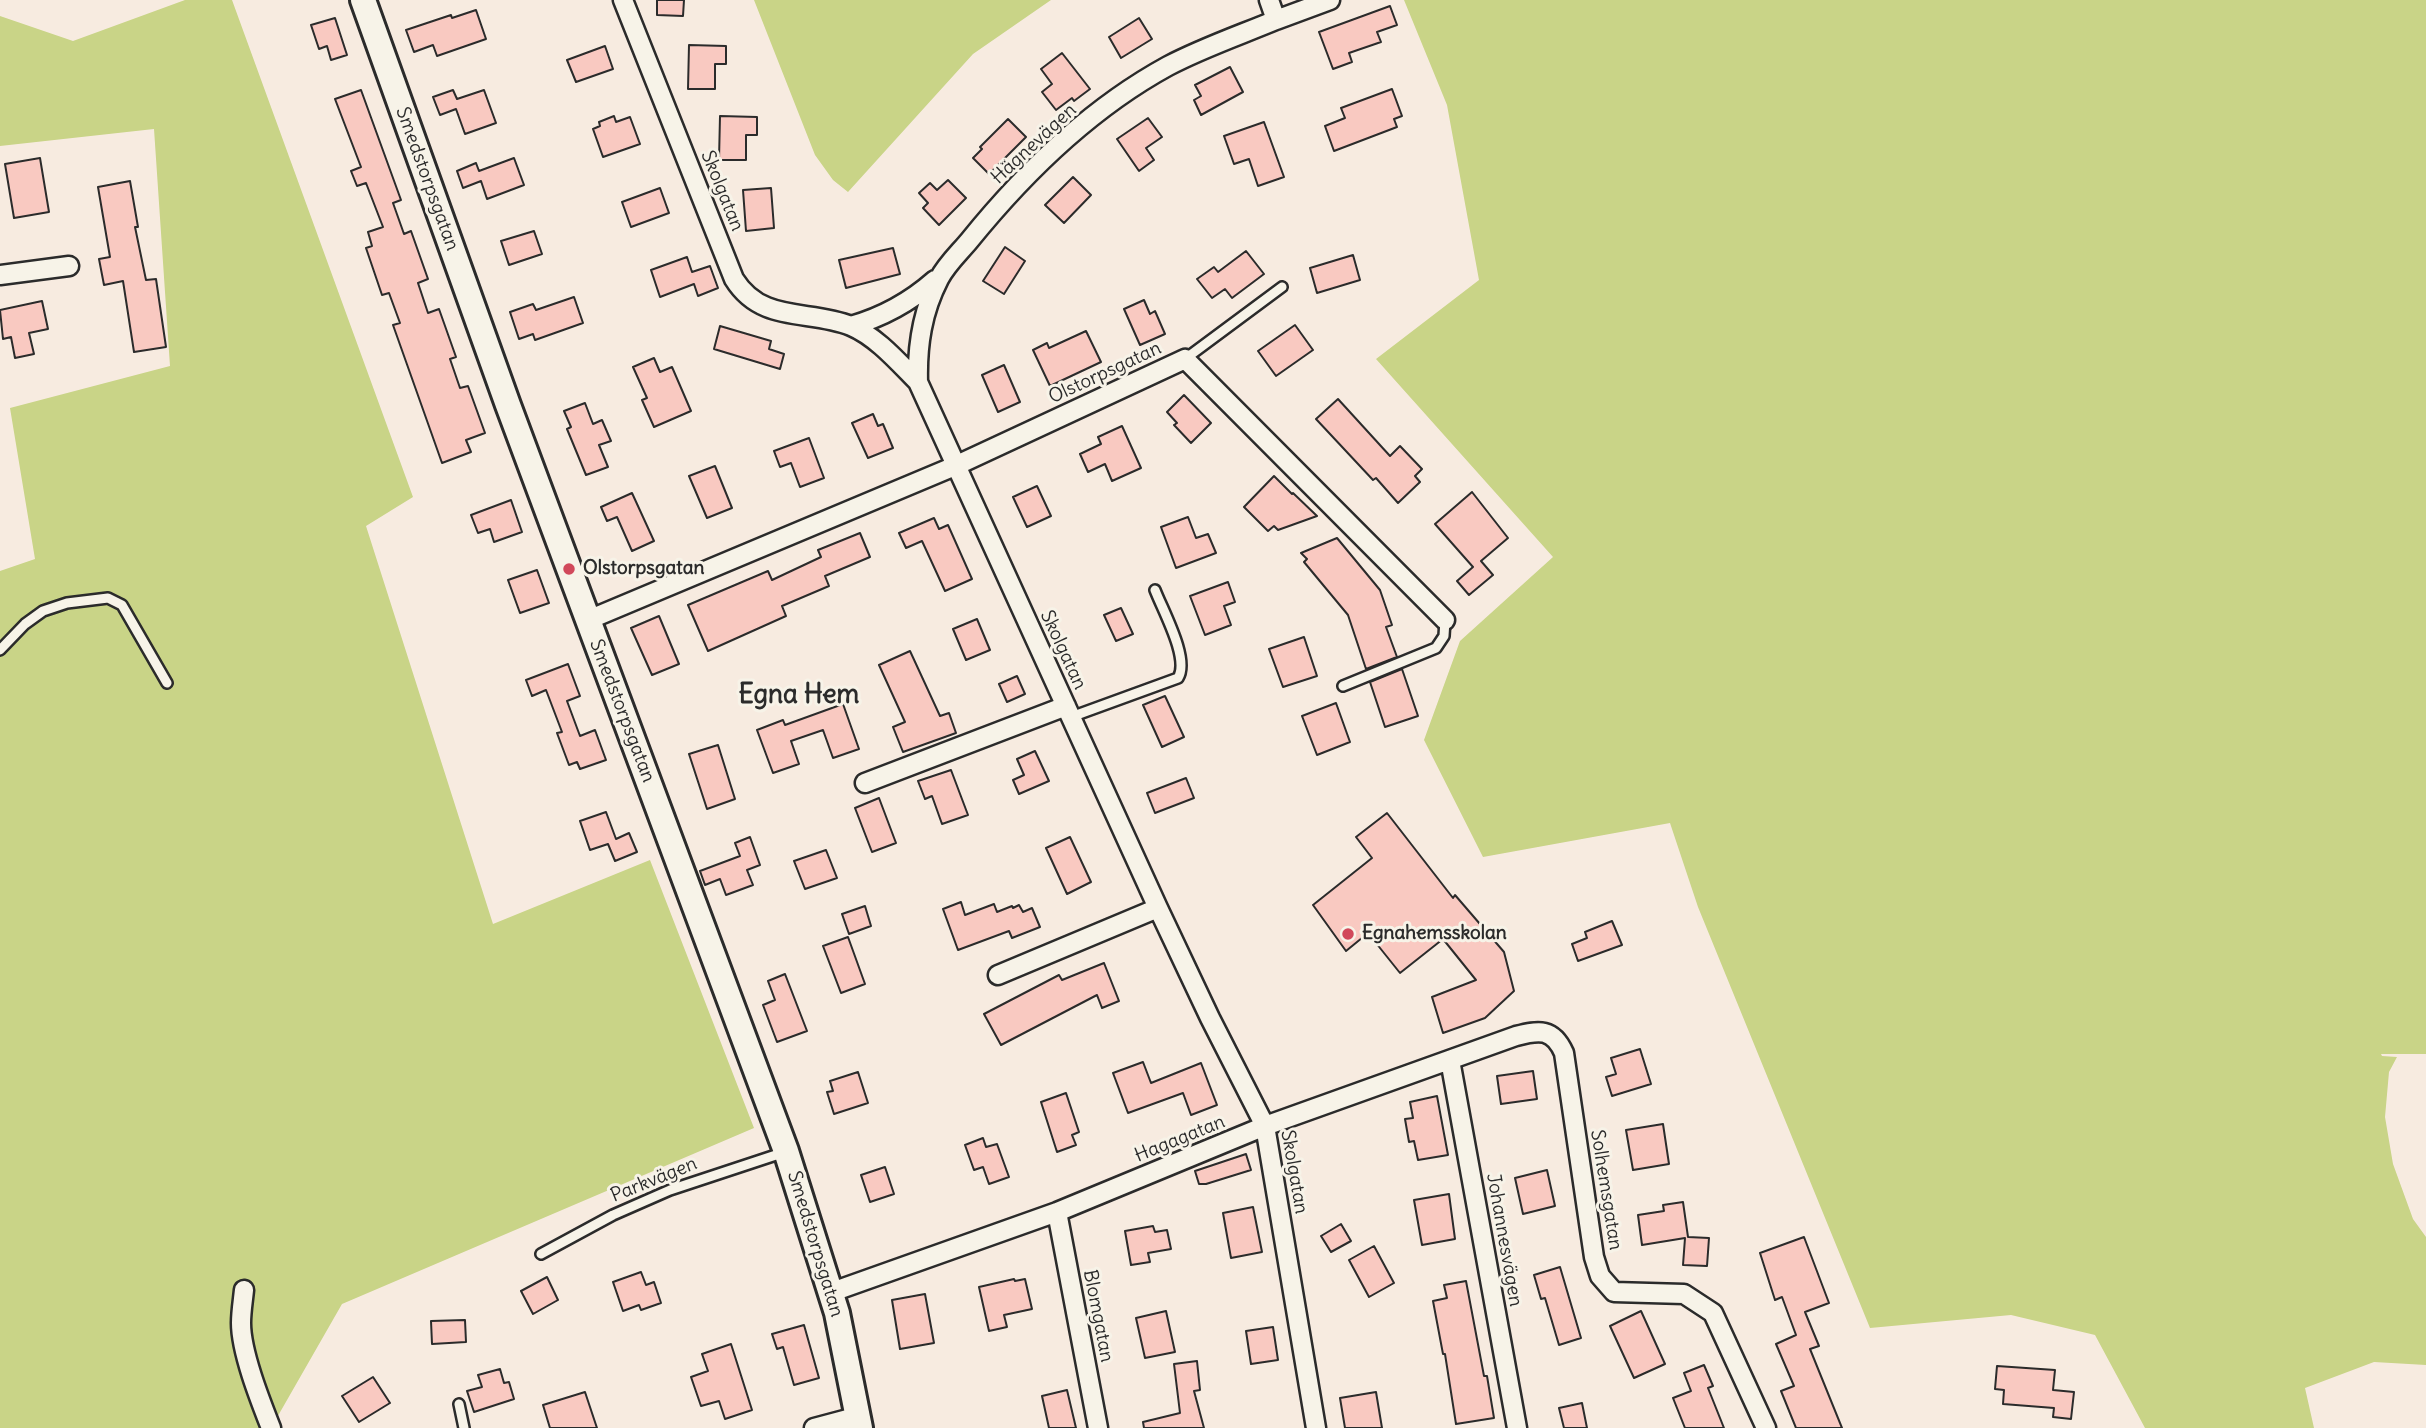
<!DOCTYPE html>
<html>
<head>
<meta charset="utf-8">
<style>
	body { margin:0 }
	canvas { display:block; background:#f7ebe0 }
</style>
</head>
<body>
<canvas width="2426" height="1428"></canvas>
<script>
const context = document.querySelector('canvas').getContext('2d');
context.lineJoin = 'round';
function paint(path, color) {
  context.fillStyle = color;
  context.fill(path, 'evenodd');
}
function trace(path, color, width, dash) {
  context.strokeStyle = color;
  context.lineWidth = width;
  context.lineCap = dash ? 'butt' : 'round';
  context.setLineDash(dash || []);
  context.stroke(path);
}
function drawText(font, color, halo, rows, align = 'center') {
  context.font = font + ' Delius,sans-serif';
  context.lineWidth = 6;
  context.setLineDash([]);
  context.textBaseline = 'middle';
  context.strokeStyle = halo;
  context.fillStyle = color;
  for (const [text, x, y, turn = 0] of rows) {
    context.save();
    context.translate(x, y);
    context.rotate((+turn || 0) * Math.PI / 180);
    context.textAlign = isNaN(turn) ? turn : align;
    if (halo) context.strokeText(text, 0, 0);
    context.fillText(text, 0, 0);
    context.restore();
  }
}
paint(new Path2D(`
	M185,0h47l181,497 -47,29 127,398 157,-64 104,268 -412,176 -71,124h-271v-857l35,-12 -25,-151 160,-42 -16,-237 -154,17v-130l73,25z
	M754,0h297l-78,54 -125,138 -15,-12 -18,-25z
	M1404,0h1022v1054h-45l1,2 15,1 -8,15 -4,45 8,47 20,55 13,18v128l-52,-3 -69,26 9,40h-169l-50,-93 -84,-20 -141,13 -172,-421 -28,-84 -187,34 -59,-117 36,-99 93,-84 -177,-198 103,-79 -32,-175z`), '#c9d487');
const building = new Path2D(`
	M657,0h27l-1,16 -26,-1z
	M1390,6l7,19 -20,7 4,10 -32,11 3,9 -19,7 -14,-37z
	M476,10l10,29 -49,17 -4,-11 -19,7 -8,-22 45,-15 1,3z
	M335,18l12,37 -16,5 -4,-14 -8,3 -8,-24z
	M1139,18l13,21 -31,19 -12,-21z
	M689,45l37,1v18h-11v25h-27z
	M605,46l8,23 -37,13 -9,-22z
	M1062,53l28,36 -16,12 -2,-3 -16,12 -14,-18 10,-8 -11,-15z
	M1230,67l13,25 -42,23 -7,-15 7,-4 -6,-11z
	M1392,89l10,27 -8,3 3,8 -63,24 -9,-25 20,-8 -4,-10z
	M361,90l40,110 -8,3 11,31 7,-3 17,48 -10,4 10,30 11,-4 17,48 -6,2 10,29 8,-2 17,47 -19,7 5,12 -29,11 -49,-138 7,-2 -11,-30 -7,2 -16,-47 6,-2 -4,-14 15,-5 -17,-44 -9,3 -6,-15 10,-4 -26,-68z
	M453,90l4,9 27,-9 12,33 -31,11 -9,-25 -16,6 -7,-18z
	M614,116l2,6 14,-5 10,27 -37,13 -10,-28 7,-3 -1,-4z
	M720,116l37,1v18h-11v25h-27z
	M1148,118l14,19 -16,11 8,12 -15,11 -22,-32z
	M1008,119l18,18 -37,37 -16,-16 9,-9 -2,-2z
	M1264,122l20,55 -26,9 -9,-27 -15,5 -10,-28z
	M40,158l9,54 -35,6 -9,-54z
	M514,158l10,27 -37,14 -6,-18 -18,7 -6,-17 19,-8 3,8z
	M1073,177l18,18 -27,28 -19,-18z
	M948,180l18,18 -27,27 -16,-17 5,-5 -9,-10 11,-10 7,7z
	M130,181l8,46h-3l11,53 10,-1 10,68 -32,5 -11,-71 -19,4 -5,-26 11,-2 -12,-70z
	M660,188l9,25 -38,14 -9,-25z
	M771,188l3,40 -28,3 -3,-41z
	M534,231l8,23 -33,11 -8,-24z
	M1005,247l20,14 -21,33 -21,-13z
	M893,248l7,26 -54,14 -7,-28z
	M1246,251l18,23 -32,24 -7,-9 -13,9 -15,-19 17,-12 4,5z
	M1353,255l7,25 -43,13 -7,-25z
	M687,257l5,15 18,-6 8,22 -20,8 -4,-12 -34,13 -9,-27z
	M574,297l9,26 -48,17 -2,-6 -14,5 -9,-27 23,-8 3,6z
	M1144,300l6,14 5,-3 10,23 -25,11 -16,-36z
	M42,301l6,28 -19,4 5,21 -19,4 -4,-21 -8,2 -3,-29z
	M1295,325l18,25 -37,26 -18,-25z
	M720,326l51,15 -2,8 15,5 -4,15 -66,-20z
	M1086,331l15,31 -51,24 -17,-36 14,-7 2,5z
	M654,358l6,14 12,-5 19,44 -37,16 -12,-27 5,-2 -14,-31z
	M1004,365l16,37 -22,10 -16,-37z
	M1184,395l27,28 -20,20 -17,-18 3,-2 -10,-11z
	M1338,399l52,57 10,-10 22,23 -7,7 5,6 -22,21 -22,-25 -3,2 -57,-61z
	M585,403l8,21 9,-4 9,21 -12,4 9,22 -22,8 -19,-46 4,-2 -7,-16z
	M873,414l5,12 5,-2 10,24 -25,10 -16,-35z
	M1122,426l19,42 -29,13 -7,-17 -17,8 -8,-18 21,-10 -3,-7z
	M809,438l15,40 -24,9 -9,-24 -11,4 -6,-16z
	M715,466l17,42 -25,10 -18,-42z
	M1274,476l18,18 1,-1 24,23 -39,14 -4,-4 -6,5 -24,-24z
	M1037,486l14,30 -24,11 -14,-30z
	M1472,492l36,46 -27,23 12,14 -24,20 -12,-14 16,-14 -38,-43z
	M632,493l22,48 -22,10 -15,-34 -10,4 -6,-14z
	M511,500l11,32 -28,10 -4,-13 -12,4 -7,-18z
	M1188,517l8,21 12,-4 8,19 -40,15 -15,-41z
	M934,518l5,11 9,-4 24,54 -27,12 -23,-50 -16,7 -7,-15z
	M860,533l10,24 -45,19 4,10 -47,20 4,10 -78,35 -20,-46 80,-34 4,9 49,-23 -3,-7z
	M1337,538l43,52 12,35 -6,2 11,30 -31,12 -18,-54 -44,-53 3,-3 -6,-6z
	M537,570l12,33 -29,10 -12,-33z
	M1228,582l7,20 -11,4 7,19 -26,10 -15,-39z
	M1121,608l12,26 -17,7 -12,-26z
	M659,616l20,48 -27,11 -21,-47z
	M977,619l13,31 -24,10 -13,-31z
	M1304,637l13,39 -34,11 -14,-38z
	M910,651l30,65 9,-3 7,20 -53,19 -10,-25 12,-5 -26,-57z
	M568,664l12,32 -13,5 13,35 15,-6 11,30 -26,9 -3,-7 -8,3 -12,-32 5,-1 -16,-42 -14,6 -6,-16z
	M1402,669l16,47 -33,11 -15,-45z
	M1017,676l8,18 -18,8 -8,-18z
	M1165,696l19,41 -22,10 -19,-42z
	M1336,703l14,39 -33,13 -15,-39z
	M843,704l16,45 -26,9 -10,-28 -32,11 8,23 -26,9 -16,-43 26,-10 2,5z
	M718,745l17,54 -28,10 -18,-55z
	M1035,751l14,30 -30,13 -6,-14 11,-5 -7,-16z
	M951,770l17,45 -26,9 -10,-28 -7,3 -7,-18z
	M1186,778l8,20 -39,15 -8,-20z
	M879,798l17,45 -24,9 -17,-44z
	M606,812l10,27 13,-6 8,19 -22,9 -7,-17 -18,6 -10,-29z
	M1387,813l66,85 2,-3 49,57 10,39 -29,27 -42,15 -11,-36 44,-17 -33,-41 -43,34 -32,-40 -22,18 -33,-46 59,-47 -16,-21z
	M750,837l10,28 -13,5 6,15 -27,10 -6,-16 -15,6 -5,-14 40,-15 -5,-13z
	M1070,837l21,45 -24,12 -21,-46z
	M826,850l11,28 -32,11 -11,-28z
	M961,902l4,13 29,-11 3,8 15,-6 1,2 6,-3 4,7 9,-4 8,19 -28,11 -3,-7 -51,19 -15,-41z
	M865,906l6,20 -22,8 -7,-20z
	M1612,921l10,24 -44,16 -6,-17 15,-6 -2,-6z
	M848,937l17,47 -24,9 -18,-47z
	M1104,963l15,38 -17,7 -5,-13 -96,50 -17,-31 75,-39 3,5z
	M785,974l22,57 -30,11 -14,-37 12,-5 -7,-19z
	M1640,1049l11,35 -39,12 -6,-19 10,-3 -5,-16z
	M1143,1062l8,21 50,-20 16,42 -26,10 -8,-22 -55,20 -15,-40z
	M1533,1071l4,28 -36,5 -4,-28z
	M858,1072l10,31 -34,11 -7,-22 6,-1 -3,-10z
	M1066,1093l13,39 -7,3 4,10 -19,7 -16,-50z
	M1437,1096l11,59 -30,5 -4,-19 -5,1 -4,-23 8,-1 -3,-16z
	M1663,1124l6,40 -36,6 -7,-40z
	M983,1138l3,9 11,-3 12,33 -20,7 -6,-17 -9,3 -9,-25z
	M1246,1154l5,16 -45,14h-7l-4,-13z
	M885,1167l9,27 -24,8 -9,-27z
	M1547,1170l8,36 -32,8 -8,-36z
	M1449,1194l6,45 -33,6 -8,-45z
	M1683,1202l5,35 21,1 -2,28 -24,-1 2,-27 -43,7 -4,-30 26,-4 -1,-6z
	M1253,1207l9,45 -31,6 -8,-45z
	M1341,1224l10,17 -20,11 -10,-16z
	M1153,1226l2,6 12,-2 4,19 -23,4 2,9 -19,3 -6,-34z
	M1804,1237l25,66 -24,9 14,34 -9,3 32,79h-46l-15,-37 13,-5 -18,-42 20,-9 -14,-38 -7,3 -15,-47z
	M1374,1246l20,37 -25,14 -20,-37z
	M1560,1267l21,71 -22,7 -14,-47 -4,1 -7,-24z
	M641,1272l5,13 8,-3 7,21 -20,7 -2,-5 -16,6 -10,-29z
	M547,1277l11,23 -25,14 -12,-23z
	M1014,1279l1,2 10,-2 7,30 -28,6 3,12 -18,4 -10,-44z
	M1466,1281l18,95h3l7,42 -38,6 -11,-70h-2l-10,-53 14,-3 -3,-13z
	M925,1294l9,49 -34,6 -8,-49z
	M1166,1311l9,41 -30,6 -9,-40z
	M1641,1311l24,53 -31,14 -24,-52z
	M465,1320l1,22 -34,2 -1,-23z
	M804,1325l15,53 -25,7 -11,-38 -6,2 -5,-15z
	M1273,1327l5,33 -27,4 -5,-33z
	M731,1344l21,66 -27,9 -6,-18 -18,5 -10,-29 17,-6 -6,-17z
	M1197,1361l3,29 -6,1 10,37h-60l-1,-6 37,-9 -6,-49z
	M1704,1365l9,21 -5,2 16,40h-39l-12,-30 18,-7 -7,-18z
	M1997,1366l58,4 -2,20 21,2 -3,27 -18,-2 1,-9 -51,-4 1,-14 -9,-1z
	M500,1369l4,14 5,-1 5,17 -40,13 -7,-21 15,-4 -4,-12z
	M373,1377l17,26 -31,19 -17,-26z
	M1067,1390l9,38h-27l-7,-32z
	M585,1392l12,36h-47l-7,-23z
	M1376,1392l6,36h-37l-5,-30z
	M1582,1403l5,25h-23l-5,-20z`);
paint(building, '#f9c9c1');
trace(building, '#2b2b2b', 2);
const lane = new Path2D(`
	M1185,359l97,-72
	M0,650l25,-26 18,-13 24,-8 41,-5 14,7 45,78
	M1343,686l93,-38 8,-12 1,-16
	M1071,717l107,-39c12,-19 -15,-67 -23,-88
	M541,1254l72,-39 57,-25 115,-38
	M459,1404l5,24`);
const street = new Path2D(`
	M623,0l111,279c28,45 75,30 117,47 26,11 48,37 67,56l240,526 52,110 55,108 51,302
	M1276,20l54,-20
	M0,275l69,-9
	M851,326c32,-9 59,-24 84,-46
	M918,382c-1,-37 4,-70 21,-103 7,-14 20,-26 30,-38 55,-68 122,-133 199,-175 34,-18 72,-31 108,-46l-7,-20
	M588,620l367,-154 230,-107 260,261
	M865,783l201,-77
	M998,975l160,-67
	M1450,1060l67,368
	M1057,1212l41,216
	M244,1290c-1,10 -3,22 -3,33 0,29 19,77 30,105
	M832,1292l225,-80 208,-86 251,-90c23,-6 37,-8 48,17l30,204 6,19 14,16 70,2 29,19 53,115
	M814,1428l45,-12`);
const secondary = new Path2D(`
	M363,0l145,405 278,746 51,162 23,115`);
trace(lane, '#2b2b2b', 14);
trace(street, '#2b2b2b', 23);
trace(secondary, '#2b2b2b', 30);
trace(lane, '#f7f3e8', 9);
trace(street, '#f7f3e8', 18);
trace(secondary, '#f7f3e8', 24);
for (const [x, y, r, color] of [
	[569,569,7,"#d1495b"],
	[1348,934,7,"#d1495b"]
]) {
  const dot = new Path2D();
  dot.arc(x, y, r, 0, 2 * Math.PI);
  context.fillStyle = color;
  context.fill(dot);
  trace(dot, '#f7f3e8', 2.5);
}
drawText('19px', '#2b2b2b', '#f7f3e8', [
	["Hägnevägen",1034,144,-43],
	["Smedstorpsgatan",427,179,70],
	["Skolgatan",722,191,68],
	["Olstorpsgatan",1105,373,-25],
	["Skolgatan",1063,650,65],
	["Smedstorpsgatan",622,711,69],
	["Hagagatan",1180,1139,-22],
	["Skolgatan",1294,1172,80],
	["Parkvägen",654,1180,-22],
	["Solhemsgatan",1606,1190,81],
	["Johannesvägen",1504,1240,80],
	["Smedstorpsgatan",815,1244,73],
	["Blomgatan",1098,1316,79]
]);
drawText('bold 19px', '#2b2b2b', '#f7f3e8', [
	["Olstorpsgatan",583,569],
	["Egnahemsskolan",1362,934]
], 'left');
drawText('bold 26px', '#2b2b2b', '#f7f3e8', [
	["Egna Hem",799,696]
]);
</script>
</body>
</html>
